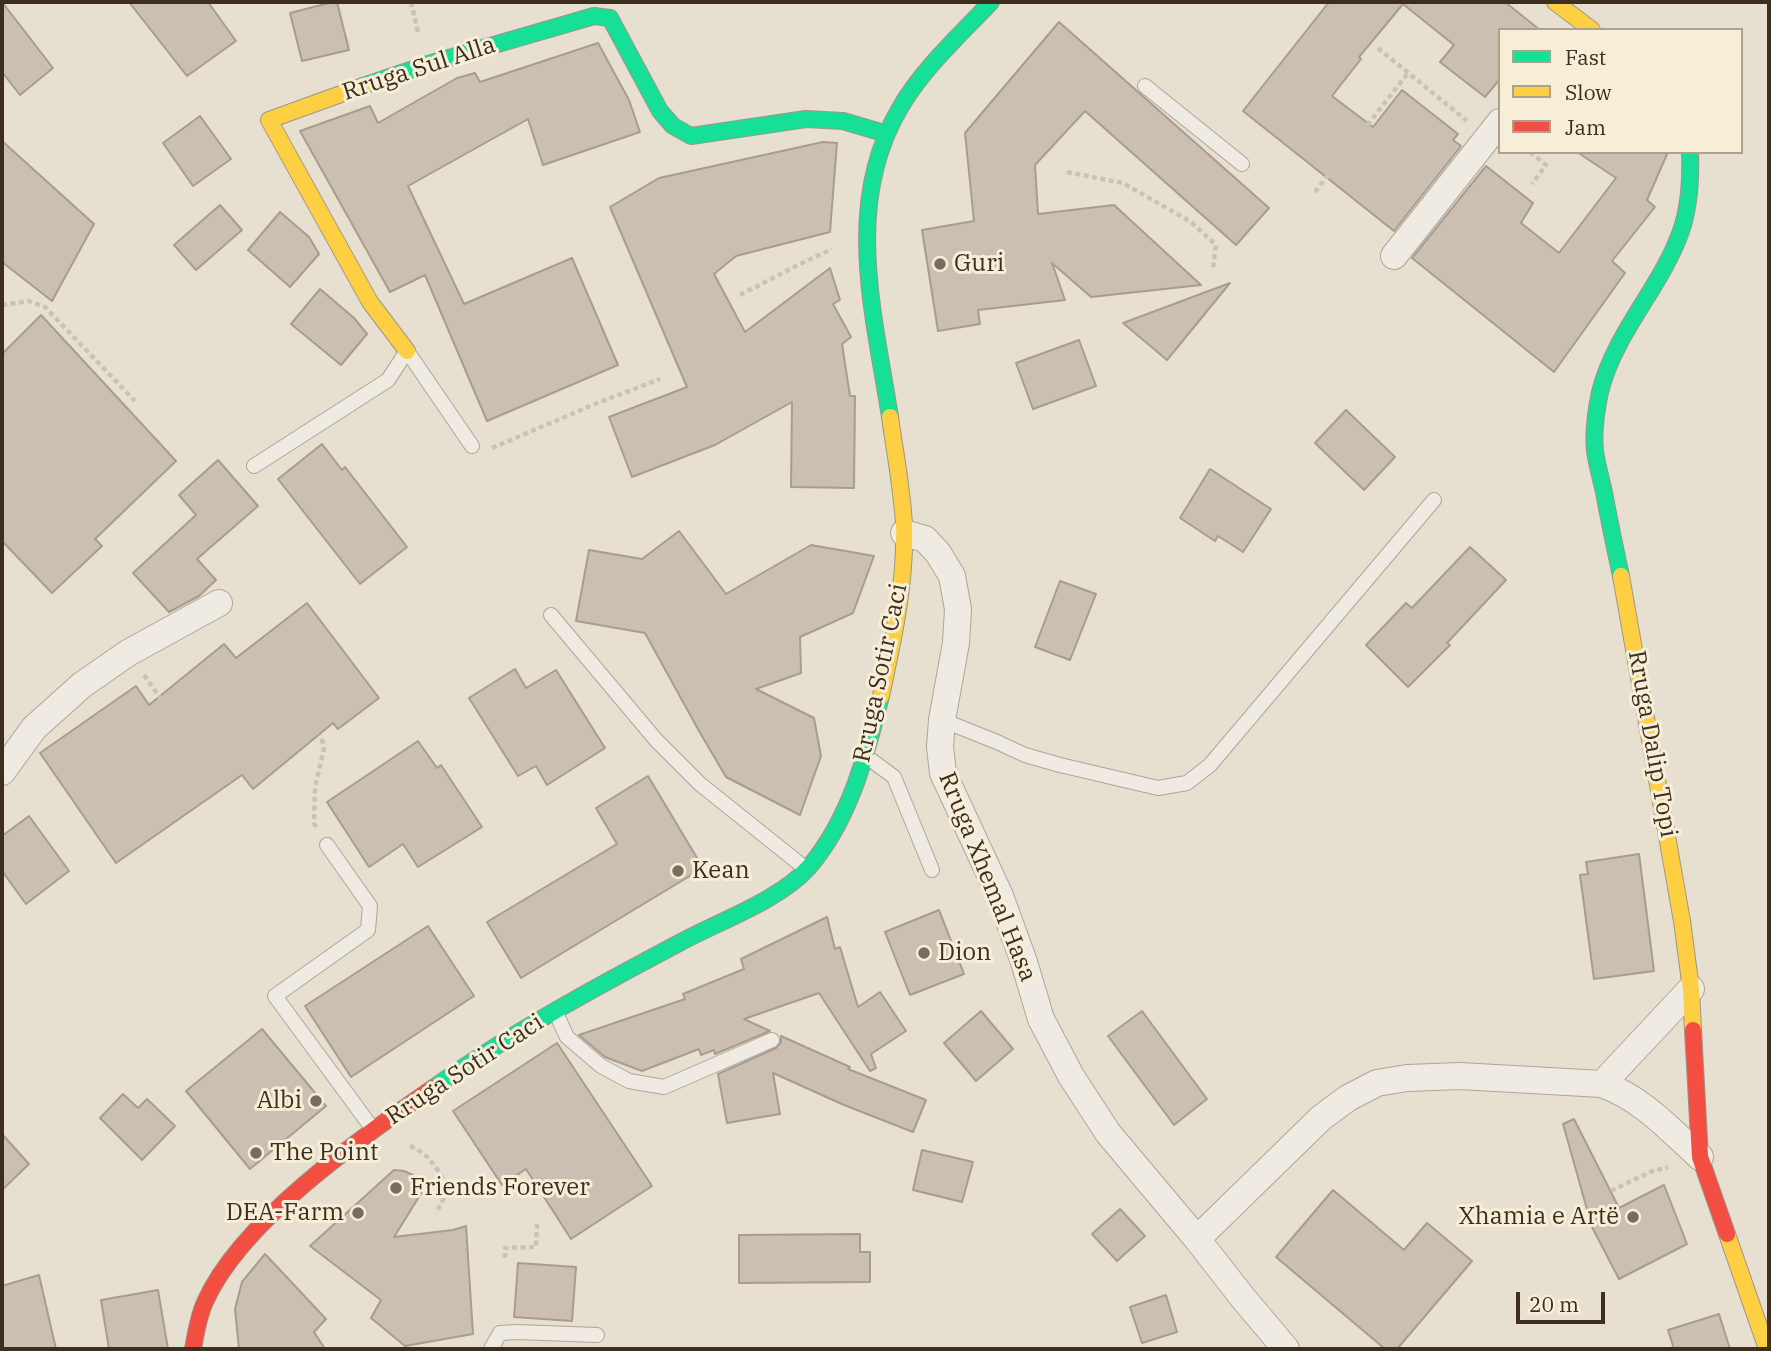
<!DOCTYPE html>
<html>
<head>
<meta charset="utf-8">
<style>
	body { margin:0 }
	#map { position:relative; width:1771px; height:1351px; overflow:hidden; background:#e7e0d1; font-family:"IBM Plex Serif",serif }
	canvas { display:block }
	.frame { position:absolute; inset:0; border:4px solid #3d2e20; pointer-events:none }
	.legend { position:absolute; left:1498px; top:28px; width:245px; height:126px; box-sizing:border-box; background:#f7eed8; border:2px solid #ada18e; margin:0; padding:9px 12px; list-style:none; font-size:21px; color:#3d2e20 }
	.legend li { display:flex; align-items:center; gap:14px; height:35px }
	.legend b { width:35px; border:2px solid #ada18e }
	.scale { position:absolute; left:1516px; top:1292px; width:89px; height:32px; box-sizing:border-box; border:4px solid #3d2e20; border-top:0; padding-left:9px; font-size:21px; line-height:24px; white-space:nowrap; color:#3d2e20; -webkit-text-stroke:5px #f7eed8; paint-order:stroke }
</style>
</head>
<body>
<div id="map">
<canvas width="1771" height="1351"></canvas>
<div class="frame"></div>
<ul class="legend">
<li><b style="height:9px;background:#16e098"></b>Fast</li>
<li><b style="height:9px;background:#ffcf43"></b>Slow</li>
<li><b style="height:9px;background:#f24e42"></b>Jam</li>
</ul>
<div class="scale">20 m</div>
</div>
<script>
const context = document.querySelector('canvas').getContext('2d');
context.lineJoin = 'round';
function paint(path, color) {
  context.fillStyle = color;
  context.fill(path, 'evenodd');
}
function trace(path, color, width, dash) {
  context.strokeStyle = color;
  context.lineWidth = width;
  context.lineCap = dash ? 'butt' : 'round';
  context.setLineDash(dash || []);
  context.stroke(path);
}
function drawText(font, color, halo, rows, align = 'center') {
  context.font = font + ' "IBM Plex Serif",serif';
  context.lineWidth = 6;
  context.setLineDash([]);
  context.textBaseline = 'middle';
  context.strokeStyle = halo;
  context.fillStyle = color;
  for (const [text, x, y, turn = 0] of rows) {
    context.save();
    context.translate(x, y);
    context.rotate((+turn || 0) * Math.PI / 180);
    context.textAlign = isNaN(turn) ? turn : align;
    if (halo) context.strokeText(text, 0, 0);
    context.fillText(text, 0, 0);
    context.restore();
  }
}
const building = new Path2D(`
	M2,2l51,66 -33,27 -18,-23z
	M129,2h79l28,39 -49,35z
	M333,2h4l12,48 -47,11 -12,-48z
	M1329,2h176l35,28h-40v49l-15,18 -45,-35 14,-17 -51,-41 -44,53 2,2 -29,37 41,31 29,-37 56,44 -5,6 8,6 -67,85 -151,-120z
	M1059,22l210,186 -33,37 -151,-134 -50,54 3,49 76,-9 87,80 -110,12 -39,-34 13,37 -87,10 2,14 -42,7 -16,-101 52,-9 -9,-88z
	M598,43l31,57 11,32 -97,33 -15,-46 -120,67 56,118 108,-46 46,107 -131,56 -62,-146 -35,17 -90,-161 70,-25 8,17 79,-45 18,-5 5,9z
	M200,116l31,43 -38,27 -30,-43z
	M2,141l92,83 -42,77 -50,-39z
	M823,142l14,1 -7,89 -94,24 -22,18 31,58 85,-64 10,32 -7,4 18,33 -9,7 8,52h5l-1,92 -63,-1 1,-85 -77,43 -83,32 -23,-60 78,-30 -77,-180 49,-29z
	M1577,152h91l-21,48 8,7 -43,54 13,12 -71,99 -142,-114 74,-92 47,37 -12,20 38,30 57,-75z
	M220,205l22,25 -46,40 -22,-25z
	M280,212l29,25 10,17 -29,33 -42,-37z
	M1230,283l-63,77 -44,-37z
	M320,289l34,29 13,16 -26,31 -50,-41z
	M41,315l135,146 -81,78 7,7 -50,47 -50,-52v-187z
	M1079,340l17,46 -63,23 -17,-46z
	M1346,410l49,47 -31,33 -49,-47z
	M322,444l20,26 3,-3 62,80 -47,37 -82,-105z
	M218,460l40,46 -61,53 19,21 -17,16 -30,16 -36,-39 63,-58 -17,-20z
	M1210,469l61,40 -28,43 -25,-16 -3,5 -35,-23z
	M679,531l47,63 85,-49 63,11 -21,57 -53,24 1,36 -45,16 58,29 7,38 -21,59 -74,-38 -27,-46 -54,-98 -69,-12 13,-71 53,9z
	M1470,547l36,33 -59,63 3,2 -42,42 -42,-42 40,-42 6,5z
	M1060,581l36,13 -26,66 -35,-13z
	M307,603l72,95 -41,31 -5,-6 -80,66 -11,-14 -126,88 -76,-110 96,-67 13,19 75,-61 12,14z
	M515,669l11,19 30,-18 49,78 -58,37 -11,-19 -18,10 -49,-78z
	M418,741l19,27 4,-3 41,62 -64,40 -15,-23 -34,23 -42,-65z
	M648,776l55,92 -182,110 -34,-56 130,-78 -21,-36z
	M29,816l40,55 -43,33 -24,-33v-35z
	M1639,854l15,117 -60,8 -14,-104 8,-1 -2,-12z
	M939,910l25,64 -54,21 -25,-63z
	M827,917l8,32 5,-2 18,60 22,-15 26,39 -35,23 5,14 -6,3 -51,-78 -75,26 26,12 -55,23 -1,-4 -13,5 -2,-6 -57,22 -37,-14 -26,-22 106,-36 -2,-5 61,-25 -3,-10z
	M428,926l46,70 -123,81 -46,-71z
	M981,1011l32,38 -37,32 -32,-38z
	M1142,1011l65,88 -33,26 -66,-89z
	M262,1029l64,77 -76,63 -64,-78z
	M781,1036l69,31 -2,2 78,31 -13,32 -69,-27 -71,-32 7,41 -53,9 -9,-49 58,-26 5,-6z
	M557,1043l95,143 -81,53 -45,-70 -24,16 -49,-74z
	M123,1094l15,14 9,-9 28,27 -33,34 -42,-42z
	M1574,1119l45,89 45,-23 23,59 -68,35 -27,-52 -29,-103z
	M2,1134l27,30 -27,26z
	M922,1150l51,12 -11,40 -49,-12z
	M394,1170l10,1 9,4 6,8 3,9 -28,45 59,-7 13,-4 7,108 -68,12 -34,-28 10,-18 -71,-54z
	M1333,1190l71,60 23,-27 45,38 -75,88h-12l-109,-92z
	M1120,1209l25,27 -28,25 -25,-27z
	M860,1234v18h10v30l-131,1v-48z
	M265,1254l61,65 -12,13 11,17h-86l-4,-40 7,-27z
	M518,1263l58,4 -4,54 -58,-4z
	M39,1275l17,74h-54v-63z
	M158,1290l10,59h-59l-8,-49z
	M1166,1295l11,37 -35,11 -12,-36z
	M1719,1314l11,35h-56l-6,-19z`);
paint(building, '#cbbfb2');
trace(building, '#a89c90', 2);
const lane = new Path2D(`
	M1145,86l97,78
	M254,466l134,-86 19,-29 65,95
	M551,615l105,125 44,44 105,84
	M942,720l55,22 28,13 35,10 98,23 29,-5 23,-18 224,-265
	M867,757l27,20 38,93
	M327,845l43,61 -2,24 -93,66 97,132
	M556,1013l11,24 34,29 28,15 35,6 108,-47
	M491,1349l9,-16 17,-1 80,3`);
const street = new Path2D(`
	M1394,256l106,-134
	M904,533l21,6 13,14 14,23 6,33 -2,34 -14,77 -2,27 3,26 57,123 24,66 17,57 30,57 37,57 89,106 46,59 43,51
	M2,772l32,-44 48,-43 46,-32 91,-50
	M1602,1084l89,-95
	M1197,1239l124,-121 27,-20 29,-15 30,-5 53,-2 142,8c41,15 67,45 98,73`);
const fast = new Path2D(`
	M363,86l62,-21 169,-49 16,2 50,93 13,15 18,10 115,-17 37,2 44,13
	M890,417c-16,-103 -47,-213 10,-309 23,-40 60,-73 91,-106
	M1621,576c-6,-28 -12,-56 -17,-84 -3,-13 -7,-27 -9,-41 -2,-19 1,-40 5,-59 15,-60 61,-104 81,-161 9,-26 10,-52 9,-79
	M433,1088c78,-55 163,-101 248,-146 39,-21 99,-42 128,-75 41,-48 57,-111 72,-171`);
const slow = new Path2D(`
	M1555,2l37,28
	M363,86l-94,34 101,182 37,49
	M1621,576l61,345 9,68 2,41
	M881,696c12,-56 25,-113 23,-171 -2,-37 -9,-72 -14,-108
	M1727,1234l40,115`);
const jam = new Path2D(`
	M1693,1030l7,127 27,77
	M193,1349c3,-16 5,-32 12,-47 36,-81 156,-164 228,-214`);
trace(lane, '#ada599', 16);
trace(street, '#ada599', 28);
trace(fast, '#9c958a', 18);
trace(slow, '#9c958a', 18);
trace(jam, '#9c958a', 18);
trace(new Path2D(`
	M411,2l7,30
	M1378,48l89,73
	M1530,152l16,13 -14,19
	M1067,172l56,11 68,39 25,23 -3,23
	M1315,192l93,-119
	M740,295l56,-29 36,-17
	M2,305l27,-4 16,6 90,94
	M492,448l103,-44 65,-25
	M144,675l66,93
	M316,827l-2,-4 1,-36 9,-38 -3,-14
	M410,1146c19,8 26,21 37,39l-4,15 -7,13
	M1611,1191l39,-19 18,-5
	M505,1258v-10l31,-1 1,-23`), '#c8c2b9', 4.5, [5, 3.5]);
trace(lane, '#efebe3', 14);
trace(street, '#efebe3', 26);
trace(fast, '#16e098', 16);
trace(slow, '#ffcf43', 16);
trace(jam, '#f24e42', 16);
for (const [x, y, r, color] of [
	[940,264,7,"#786c5e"],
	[678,871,7,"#786c5e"],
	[924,953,7,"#786c5e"],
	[316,1101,7,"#786c5e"],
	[256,1153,7,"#786c5e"],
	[396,1188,7,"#786c5e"],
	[358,1213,7,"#786c5e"],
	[1633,1217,7,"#786c5e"]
]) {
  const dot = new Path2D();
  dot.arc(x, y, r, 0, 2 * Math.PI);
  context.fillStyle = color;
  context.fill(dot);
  trace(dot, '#f7eed8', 2.5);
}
drawText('24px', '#3d2e20', '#f7eed8', [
	["Rruga Sul Alla",419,69,-18],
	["Rruga Sotir Caci",881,673,-78],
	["Rruga Dalip Topi",1652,744,80],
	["Rruga Xhemal Hasa",987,877,68],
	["Rruga Sotir Caci",465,1070,-33]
]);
drawText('24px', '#3d2e20', '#f7eed8', [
	["Guri",954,264],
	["Kean",692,871],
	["Dion",938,953],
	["Albi",302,1101,"right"],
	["The Point",270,1153],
	["Friends Forever",410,1188],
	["DEA-Farm",344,1213,"right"],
	["Xhamia e Artë",1619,1217,"right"]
], 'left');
</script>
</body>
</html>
